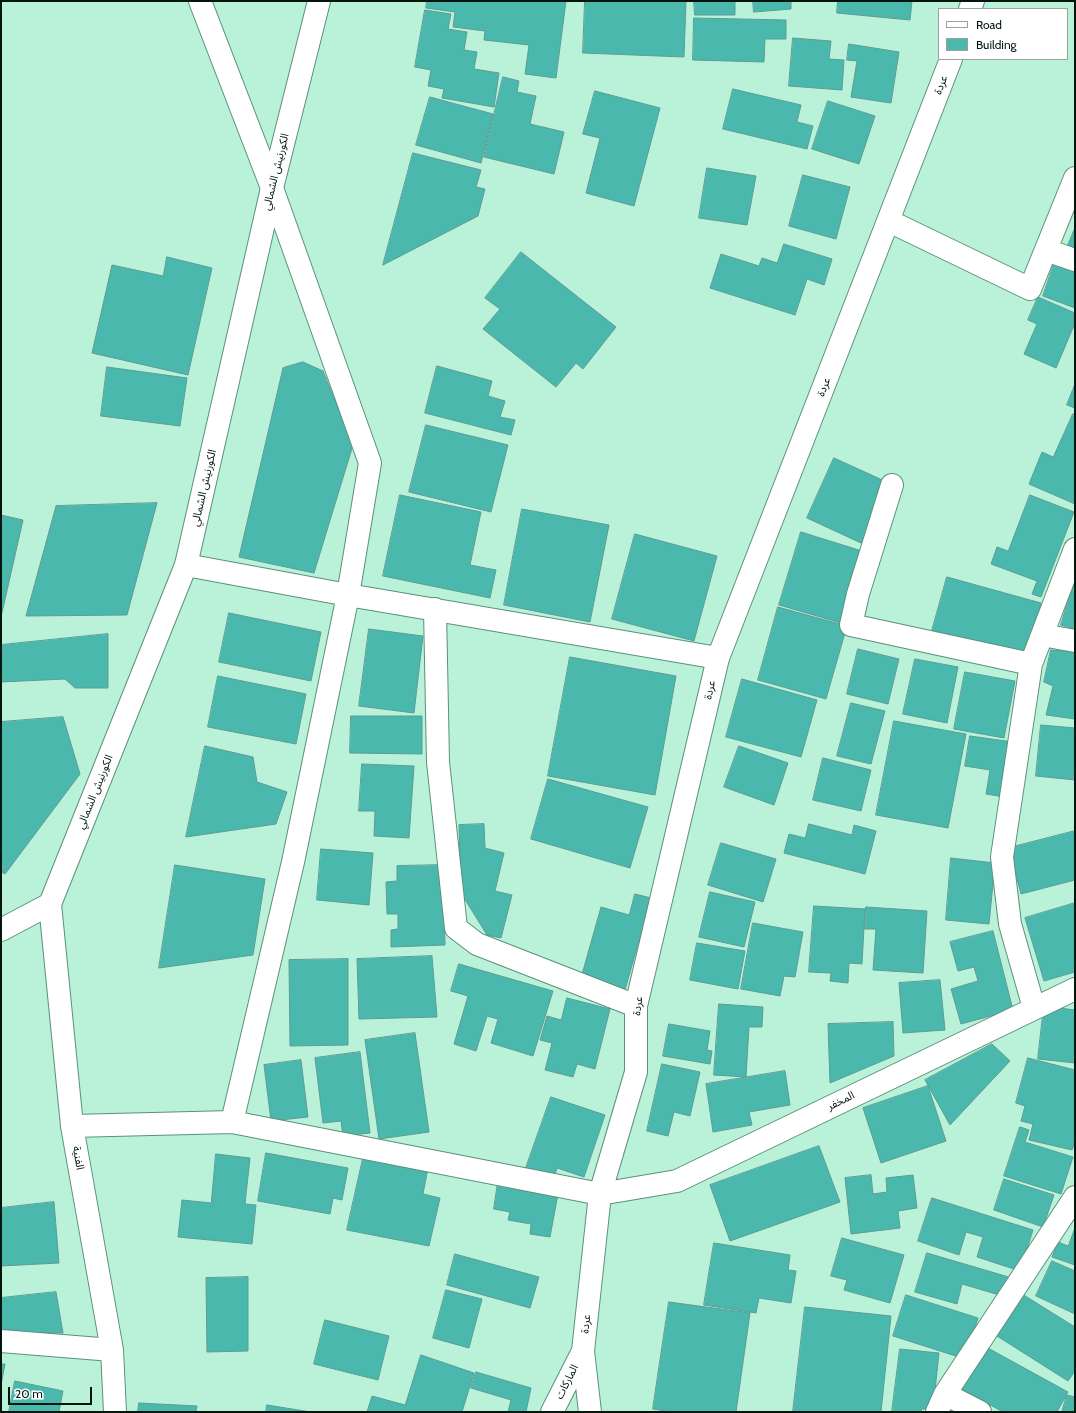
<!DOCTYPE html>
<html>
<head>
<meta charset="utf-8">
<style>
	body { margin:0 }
	#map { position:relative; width:1076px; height:1413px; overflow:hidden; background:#baf2d9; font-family:Cabin,sans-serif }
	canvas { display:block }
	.frame { position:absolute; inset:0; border:2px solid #02160e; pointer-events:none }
	.legend { position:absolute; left:938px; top:8px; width:130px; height:52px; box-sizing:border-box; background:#fff; border:1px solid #9aa29f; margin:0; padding:5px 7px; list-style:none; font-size:12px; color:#02160e }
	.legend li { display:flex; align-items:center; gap:8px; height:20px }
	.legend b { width:20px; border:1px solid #9aa29f }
	.scale { position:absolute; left:8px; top:1387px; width:84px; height:18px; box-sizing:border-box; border:2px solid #02160e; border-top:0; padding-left:5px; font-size:12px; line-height:14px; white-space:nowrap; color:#02160e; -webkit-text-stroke:3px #fff; paint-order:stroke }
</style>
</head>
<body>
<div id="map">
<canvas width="1076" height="1413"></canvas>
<div class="frame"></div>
<ul class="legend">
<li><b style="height:5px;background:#fff"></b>Road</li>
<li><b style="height:11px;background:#4bb8ad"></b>Building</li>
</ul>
<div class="scale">20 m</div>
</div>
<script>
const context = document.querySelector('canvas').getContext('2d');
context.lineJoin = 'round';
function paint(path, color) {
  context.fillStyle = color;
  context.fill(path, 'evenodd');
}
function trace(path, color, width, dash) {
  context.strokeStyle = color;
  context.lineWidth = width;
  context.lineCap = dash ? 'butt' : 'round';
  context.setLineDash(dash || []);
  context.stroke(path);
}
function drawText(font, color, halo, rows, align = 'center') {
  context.font = font + ' Cabin,"Noto Sans Arabic",sans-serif';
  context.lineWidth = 4;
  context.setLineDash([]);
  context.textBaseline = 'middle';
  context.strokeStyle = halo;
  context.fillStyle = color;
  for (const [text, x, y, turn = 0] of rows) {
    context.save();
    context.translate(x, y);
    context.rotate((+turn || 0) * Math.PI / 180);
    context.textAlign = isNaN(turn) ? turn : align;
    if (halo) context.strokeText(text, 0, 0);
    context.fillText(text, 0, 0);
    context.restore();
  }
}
const building = new Path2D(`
	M427,1h139l-10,77 -31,-4 4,-29 -45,-5 1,-9 -32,-4 2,-15 -29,-4z
	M585,1h101l-2,56 -101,-4z
	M694,1h41v14h-40z
	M753,1h38v8l-37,3z
	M838,1h74l-2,19 -73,-7z
	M425,10l26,4 -3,15 19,3 -3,18 13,2 -3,17 25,4 -5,34 -52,-9 2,-9 -16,-3 3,-16 -16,-3z
	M694,18l92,2v19h-21l-1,23 -71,-2z
	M793,38l38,3 -2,18 15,1 -2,30 -53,-4z
	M849,44l50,8 -8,51 -40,-6 6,-36 -10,-1z
	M503,77l16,4 -2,11 19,4 -6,28 34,8 -10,42 -70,-17z
	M733,89l68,16 -4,17 16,4 -6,23 -84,-20z
	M595,91l65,17 -26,98 -48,-13 14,-55 -17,-4z
	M430,97l63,17 -12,49 -65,-18z
	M828,101l47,15 -16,48 -47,-15z
	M413,153l68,17 -5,17 9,2 -7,27 -95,49z
	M707,168l49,8 -9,49 -48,-7z
	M803,175l47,12 -14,52 -47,-13z
	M1075,228v25l-9,-3z
	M784,244l48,15 -8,26 -17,-6 -12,36 -85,-27 11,-34 38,12 3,-8 15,5z
	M521,252l95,75 -33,42 -7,-6 -20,24 -73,-58 17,-20 -15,-11z
	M167,257l45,11 -24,107 -96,-22 20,-88 51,11z
	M1055,261l20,7v40l-32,-12z
	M1038,297l37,16v10l-19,45 -32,-14 13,-30 -9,-4z
	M303,362l20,9 30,74 -39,128 -75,-16 44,-189z
	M437,366l55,15 -4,15 17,5 -5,16 15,3 -4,15 -86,-22z
	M107,367l80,11 -7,48 -79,-10z
	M1075,384v24l-8,-3z
	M1073,414l2,1v89l-46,-20 13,-32 11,5z
	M426,425l82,20 -17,67 -82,-20z
	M834,458l55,25 -28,60 -54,-25z
	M400,495l81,17 -11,53 26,5 -6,28 -107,-22z
	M1030,495l44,17 -33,85 -9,-3 5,-13 -46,-17 6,-17 11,4z
	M157,503l-30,112 -101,1 30,-110z
	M522,509l87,16 -19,97 -86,-17z
	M1,515l22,5 -22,97z
	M801,532l61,19 -21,72 -62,-18z
	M635,534l82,22 -23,85 -82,-22z
	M947,577l94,26 -16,55 -93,-27z
	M1075,579v50l-14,-4z
	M778,607l69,19 -21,73 -68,-19z
	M229,613l92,19 -10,49 -92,-19z
	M369,629l54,7 -9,77 -55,-7z
	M108,634v54h-33l-10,-9 -64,3v-37z
	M858,649l41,10 -11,45 -41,-10z
	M1051,650l24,2v67l-29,-4 7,-29 -9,-4z
	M570,657l106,19 -21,119 -107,-19z
	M915,659l43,8 -11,56 -44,-9z
	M965,672l50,9 -11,57 -50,-9z
	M218,676l88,18 -10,50 -88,-17z
	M742,679l75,21 -16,57 -75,-20z
	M851,703l34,8 -14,53 -34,-8z
	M351,716h71v38l-72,-1z
	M63,717l17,57 -75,100 -4,-2v-150z
	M894,721l72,13 -18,94 -72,-13z
	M1041,725l34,3v52l-39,-4z
	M970,736l43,6 -9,55 -18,-3 4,-24 -25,-4z
	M205,746l48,11 4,25 30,10 -11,32 -90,13z
	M739,746l49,17 -14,42 -50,-18z
	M823,758l48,12 -10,41 -48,-11z
	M362,764l52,2 -5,72 -35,-2 1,-25h-16z
	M548,779l100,28 -18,61 -99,-29z
	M484,824l1,24 19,5 -9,38 17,4 -11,43 -14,-3 -26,-42 -2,-68z
	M809,824l43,11 2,-10 22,6 -11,43 -81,-21 5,-19 16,4z
	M1075,831v49l-54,14 -12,-46z
	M721,843l55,16 -13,43 -55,-17z
	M321,849l52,4 -4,52 -52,-5z
	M951,858l44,5 -6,61 -43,-4z
	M175,865l90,14 -12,76 -94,13z
	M443,865l2,80 -54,2v-17l7,-1v-15h-11l-1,-32 11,-1v-15z
	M710,892l45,10 -11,45 -45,-10z
	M635,894l16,4 -26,92 -44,-12 20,-71 28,8z
	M1075,903v69l-31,9 -19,-63z
	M814,906l51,3 -3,55 -13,-1 -1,20 -18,-2 1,-8 -22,-1z
	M866,907l61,4 -4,62 -50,-3 3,-41h-11z
	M753,923l50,9 -8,45 -11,-1 -4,20 -39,-7z
	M993,931l20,79 -52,14 -10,-35 27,-8 -4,-14 -16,4 -8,-29z
	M697,943l48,8 -7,38 -48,-9z
	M432,956l5,61 -78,2 -2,-60z
	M348,959v86l-58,1 -1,-86z
	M459,964l94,27 -20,65 -42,-13 7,-24 -11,-3 -11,35 -22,-7 14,-48 -17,-5z
	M940,980l5,50 -42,3 -4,-50z
	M567,998l43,11 -15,60 -18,-5 -4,13 -28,-7 7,-27 -12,-3 7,-24 14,4z
	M719,1004l44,3 -1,20h-13l-3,50 -32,-2z
	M1044,1006l31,4v53l-37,-4z
	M893,1022l1,34 -64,27 -2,-59z
	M669,1024l41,7 -3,19 5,1 -2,13 -47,-8z
	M415,1033l14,99 -50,7 -14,-99z
	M992,1044l18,17 -60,64 -25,-45z
	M360,1052l10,81 -27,3 -2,-15 -18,2 -8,-65z
	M1028,1058l47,12v72l-3,8 -43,-10 4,-16 -12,-3 4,-15 -9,-3z
	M301,1060l7,57 -37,4 -7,-56z
	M662,1064l38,8 -10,44 -16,-4 -6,24 -21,-5z
	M785,1071l5,34 -41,7 3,13 -39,7 -7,-48z
	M928,1086l18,55 -65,22 -18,-55z
	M551,1097l54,18 -21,62 -27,-9 -3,10 -28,-10z
	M1020,1127l9,3 -4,12 48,15 -12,37 -57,-18z
	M819,1146l21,56 -110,39 -20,-56z
	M266,1153l82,15 -6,32 -9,-2 -3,16 -72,-13z
	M216,1154l34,4 -5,46 11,1 -4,39 -74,-7 4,-37 29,3z
	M364,1154l64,14 -5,26 17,4 -11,48 -82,-16z
	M871,1175l2,19 14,-2 -1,-14 27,-3 4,33 -19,3 2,17 -49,6 -6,-56z
	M1004,1179l50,16 -11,32 -49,-17z
	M498,1182l60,12 -8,43 -20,-3 1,-10 -23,-4 2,-8 -16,-3z
	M932,1198l101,32 -13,41 -43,-14 6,-20 -17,-5 -7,23 -41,-14z
	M54,1202l5,61 -58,3v-58z
	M1075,1228v37l-23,-8 6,-15 10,4z
	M842,1238l62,17 -14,48 -46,-13 3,-10 -16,-4z
	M714,1243l76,12 -2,15 8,1 -5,32 -32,-5 -3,15 -52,-8z
	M927,1253l85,25 -6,19 -44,-13 -5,20 -42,-12z
	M455,1254l84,23 -9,31 -83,-23z
	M1052,1261l23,10v43l-39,-18z
	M248,1277v74l-41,1 -1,-74z
	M446,1290l36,9 -13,49 -36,-10z
	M56,1292l7,41 -62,-1v-34z
	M1022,1294l53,33v44l-7,10 -71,-45z
	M906,1295l72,23 -13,41 -72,-23z
	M669,1302l81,11 -14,99h-65l-18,-3z
	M805,1307l86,9 -10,96h-88z
	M325,1320l64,16 -11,44 -64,-16z
	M986,1347l82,45 -11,20h-54l-40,-22z
	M900,1349l39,4 -6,56h-11l-1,3h-29z
	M421,1355l53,18 -12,39h-95l5,-16 33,9z
	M1,1364h4l-4,21z
	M476,1372l55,16 -5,24h-18l3,-12 -40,-12z
	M15,1381l48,10 -4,21h-50z
	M1067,1395l8,2v15h-13z
	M139,1403l58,3 -1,6h-58z
	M267,1405l44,7h-45z`);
paint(building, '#4bb8ad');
trace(building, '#5c9c94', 1);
const minor = new Path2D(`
	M200,1l72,187 98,275 -22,132 -55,267 -61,260
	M889,221l141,68 45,-111
	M1046,250l29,10
	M892,485l-34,109 -7,31 180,39
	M186,565l162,30 370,63
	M435,609l3,153 18,166 21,16 159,62
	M1042,635l33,6
	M50,904l22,222 40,224 3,62
	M1034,1008l-24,-84 -8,-67 29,-193 44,-115
	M72,1126l160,-4 368,72
	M1,1341l111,9
	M945,1394l35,18
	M937,1412l8,-18 130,-197`);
const tertiary = new Path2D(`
	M970,9l3,-8
	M1,930l49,-26 136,-339 86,-377 47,-187
	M600,1194l77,-13 398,-192
	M552,1412l31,-61
	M590,1412l-7,-61 17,-157 36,-122v-66l82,-348 233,-599`);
trace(minor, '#5b917a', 24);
trace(tertiary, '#5b917a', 24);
trace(minor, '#fff', 22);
trace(tertiary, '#fff', 22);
drawText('11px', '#02160e', '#fff', [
	["عردة",941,85,-69],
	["الكورنيش الشمالي",276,172,-76],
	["عردة",824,387,-69],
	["الكورنيش الشمالي",204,488,-77],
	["عردة",710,690,-77],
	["الكورنيش الشمالي",95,792,-68],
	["عردة",638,1006,-83],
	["المخفر",841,1101,-26],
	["الفنية",78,1158,80],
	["عردة",586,1324,-84],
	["الماركات",567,1382,-63]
]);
</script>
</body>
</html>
